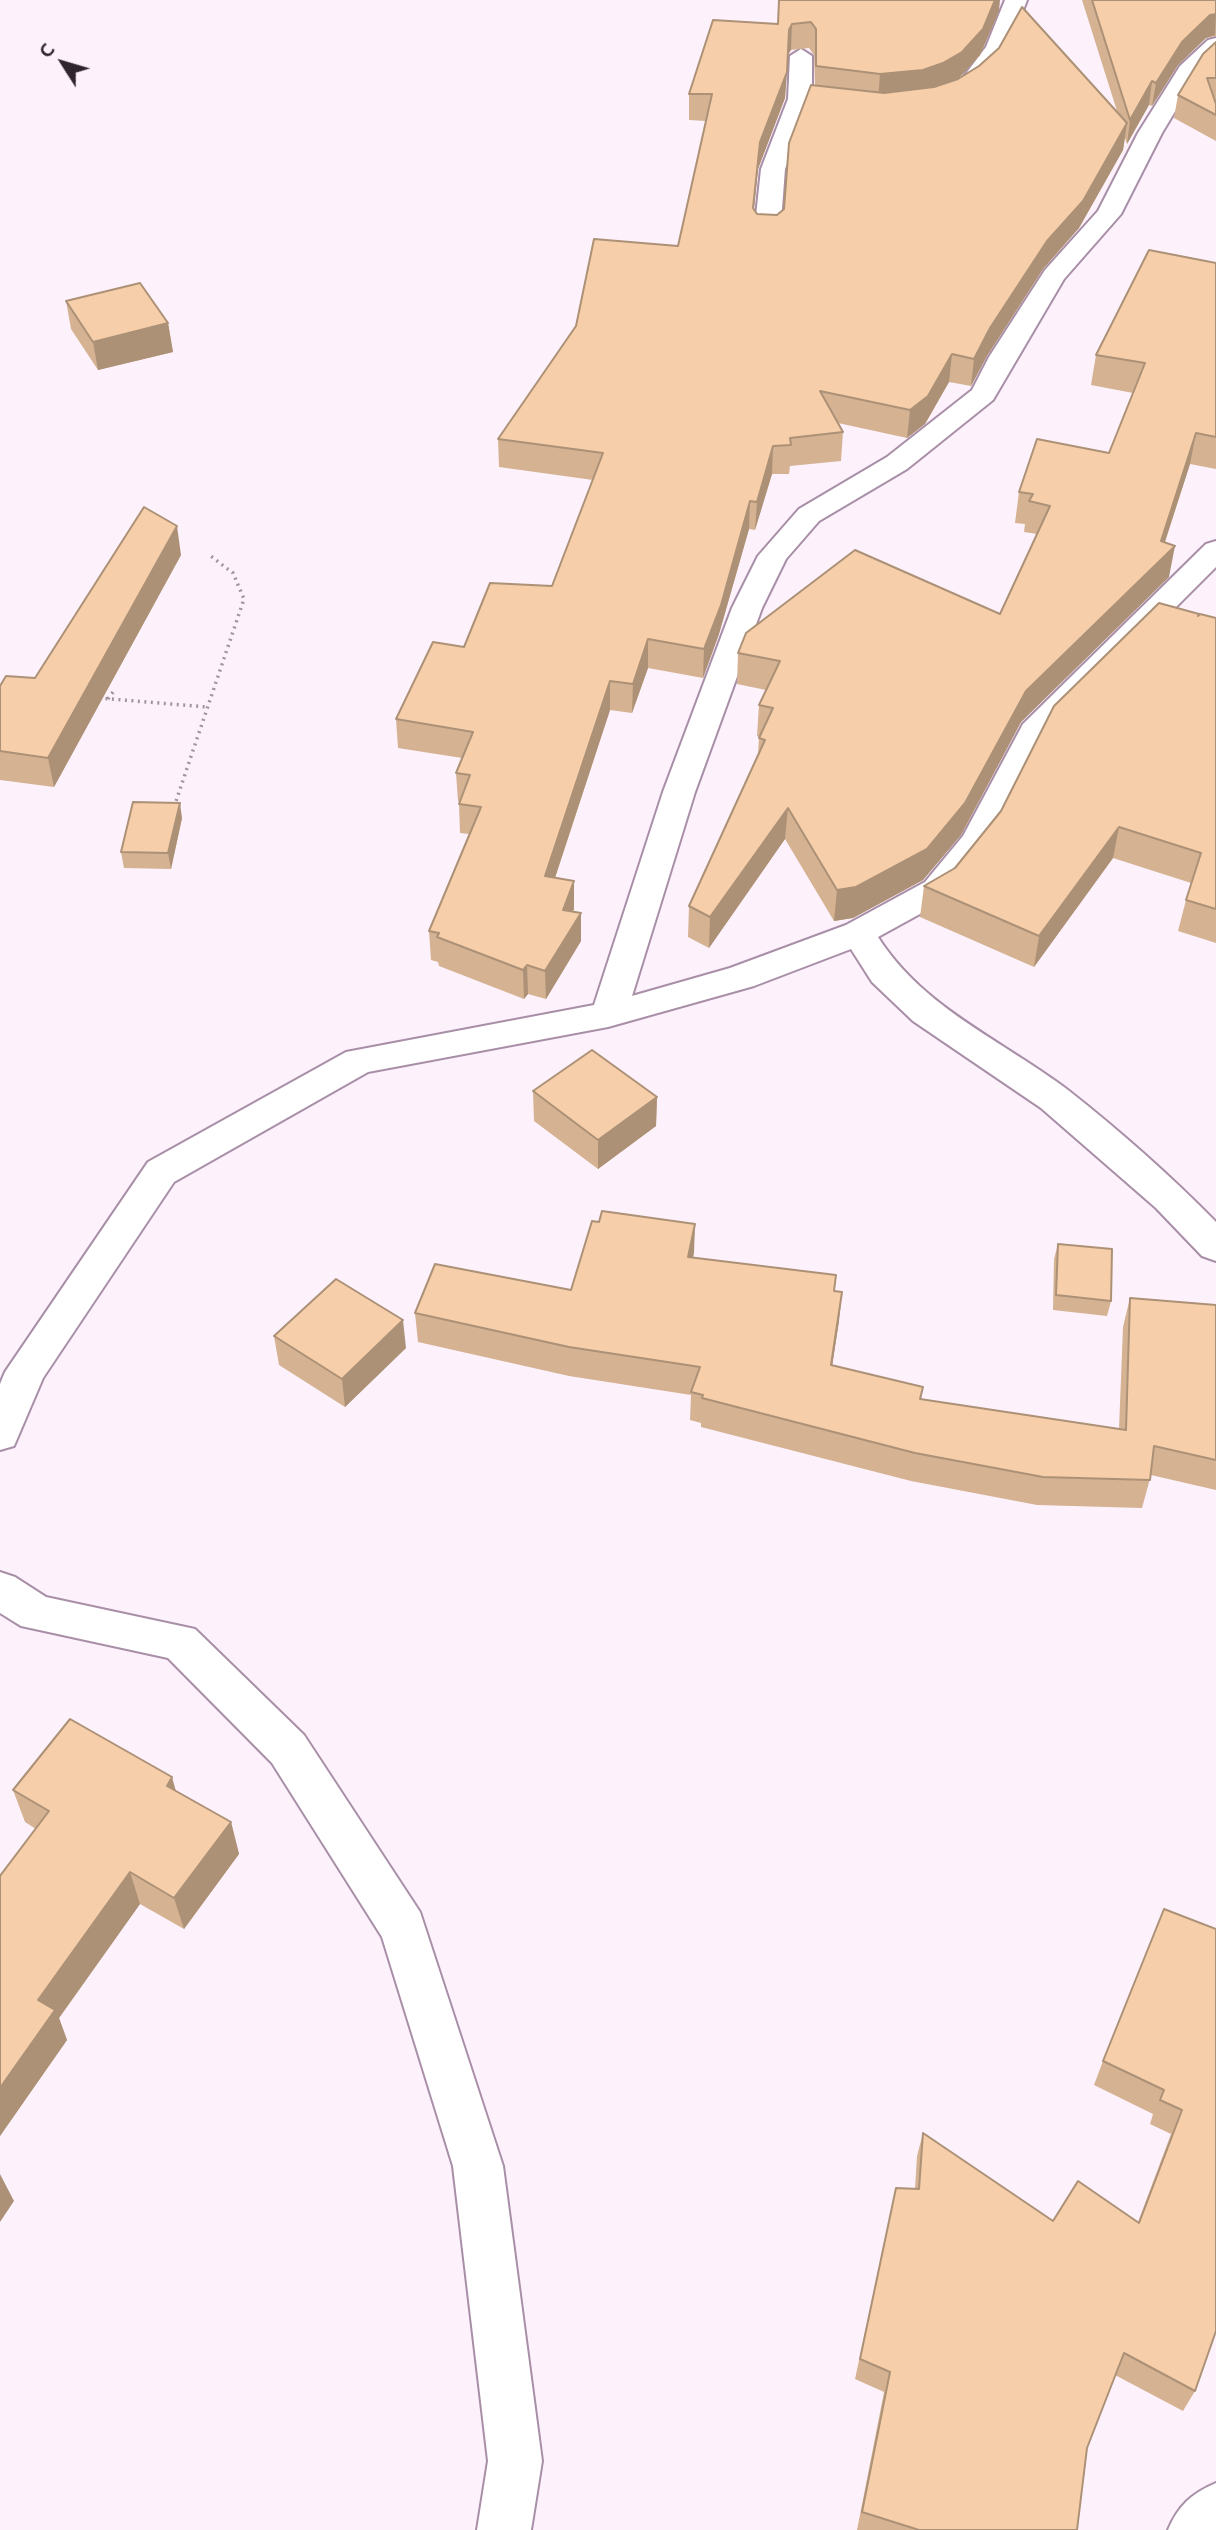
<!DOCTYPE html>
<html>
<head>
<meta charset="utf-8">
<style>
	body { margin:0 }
	#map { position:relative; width:1216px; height:2530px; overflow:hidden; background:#fdf2fc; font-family:Ubuntu,sans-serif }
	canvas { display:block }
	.north { position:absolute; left:28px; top:28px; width:70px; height:70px; -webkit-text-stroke:5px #fdf2fc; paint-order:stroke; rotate:307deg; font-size:19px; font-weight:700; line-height:28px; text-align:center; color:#2f252e }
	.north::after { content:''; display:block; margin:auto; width:24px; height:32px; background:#2f252e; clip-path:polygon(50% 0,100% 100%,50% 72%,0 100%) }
</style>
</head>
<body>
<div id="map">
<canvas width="1216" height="2530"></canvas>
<div class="north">С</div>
</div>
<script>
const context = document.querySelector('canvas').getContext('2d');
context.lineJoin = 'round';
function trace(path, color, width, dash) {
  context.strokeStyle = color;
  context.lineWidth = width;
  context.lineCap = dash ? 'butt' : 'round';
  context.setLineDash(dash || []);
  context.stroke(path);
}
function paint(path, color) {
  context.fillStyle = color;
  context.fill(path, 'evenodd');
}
const minor = new Path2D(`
	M1005,0h22l-18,47 -34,46h-16l-4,-5 31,-41z
	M1216,38v19l-19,18 -35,58 -41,81 -57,65 -71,121 -86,69 -88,52 -33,38 -24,49 -67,184 -63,204 98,-28 116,-43 79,-43 38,-46 60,-112 183,-180 10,-3v26l-169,169 -53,105 -45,57 -71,39c46,72 124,103 190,153 52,41 102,85 148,132v39l-14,-5 -46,-48 -115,-100 -128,-87 -41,-39 -21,-33 -97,37 -146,41 -240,45 -194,110 -131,196 -29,68 -14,4v-66l5,-12 143,-210 198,-110 248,-47 69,-213 69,-184 26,-52 41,-47 88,-52 85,-67 17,-33 56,-87 53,-59 40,-78 42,-67 28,-26z
	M801,49l11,7v39l51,8 4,5 -4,5c-18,5 -37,0 -55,-5l-23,61 -5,66 -4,5h-18l-4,-5 7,-66 27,-70 2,-43z
	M0,1572l15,5 31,20 149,32 109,106 116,177 83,254 39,295 -11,69h-54l11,-69 -35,-295 -71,-229 -110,-174 -104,-105 -147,-32 -21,-13z
	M1216,2483v47h-48c10,-24 24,-37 48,-47z`);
trace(minor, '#a88fa7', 4);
trace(new Path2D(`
	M99,698l108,9
	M108,699l5,-7
	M174,807l70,-208 -11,-26 -25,-19`), '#9f959e', 3.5, [2, 4.5]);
paint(minor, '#fff');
paint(new Path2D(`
	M1082,0h134v36l-10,2 -28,27 -26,41 -3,-1 -22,39 -2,-6 -2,12 -44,78 -36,41 -56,87 -16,30 -22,-4 -24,42 -18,14 -69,-15 5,9 -2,29 -51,5 -1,8h-17l-17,56 -6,-1 -30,105 -16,44 -55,-10 -16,45 -22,-3 -55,168 19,3 -1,30 8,2v28l-35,58 -18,-5 -4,5 -85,-33 -1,-4 -7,-2 -2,-29 40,-97 -9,-1 -1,-29v-2l-1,-1 -2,-28 6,-15 -64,-10 -2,-29 68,-72 88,-61 41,-106 -94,-13 -1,-28 180,-193 28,-125 -17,-1v-26l89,-70 221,-13 -19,44 -21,23 158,33zM809,48l5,7 1,30 -31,124 -7,6 -20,-1 -3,-4 4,-41 27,-71 3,-43 3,-5z
	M1216,42v59h-1l1,3v37l-42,-23 4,-23z
	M1216,263v206l-26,-5 -25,78 4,35 -148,145 -60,113 -38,45 -70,38 -19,3 -49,-82 -76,109 -21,-11 1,-31 69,-151 1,-18 -2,-1 2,-31 7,-15 -29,-6 1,-31 262,-39 37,-80 -13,-2 1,-8 -10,-1 4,-31 90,-39 24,-60 -42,-8 5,-30z
	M66,301l102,22 5,29 -75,18 -27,-41z
	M181,555l-127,232 -54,-7v-94l35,-8z
	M1216,618v325l-38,-12 8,-31 5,-17 -78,-25 -79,109 -114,-50 4,-31 31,-18z
	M182,818l-11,51 -47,-1 -3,-16z
	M533,1091l124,6 -1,29 -58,43 -64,-48z
	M599,1222l96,2 -2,34 141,33 5,30 -7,44 91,22 -2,12 198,30 4,-102 7,-29 86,7v185l-65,-15 -9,33 -105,-3 -126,-24 -210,-54v-4l-11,-3 1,-25 -122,-19 -151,-34 -3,-29 156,-23z
	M1058,1244l53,57 -4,15 -54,-6 1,-51z
	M274,1336l132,12 -61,59 -66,-42z
	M13,1790l164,2 54,30 8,32 -55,75 -44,-25 -81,114 8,22 -67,96v-260l36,-47 -11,-7z
	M1216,1929l-21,462 -12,20 -68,-36 -28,73 -10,82h-220l27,-138 -29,-13 41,-191 19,1 2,-33 6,-23 130,88 85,1 33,-88 -21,-10 3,-10 -59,-29 9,-24z`), '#d4b292');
paint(new Path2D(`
	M995,0h5l-1,11 -19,44 -21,23 -18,11 -63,12 2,-27z
	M1216,14l-1,21 -9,3 -28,27 -26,41 4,-23 26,-41 28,-27z
	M792,24l-1,26 -4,6 2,-26z
	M787,72l-2,26 -27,71 -7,66 2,-27 7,-66z
	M1152,81l-3,24 -22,39 3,-24z
	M1127,123l-4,27 -44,78 -36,41 -56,87 -16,30 3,-27 16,-31 57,-87z
	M168,323l5,29 -75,18 -5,-28z
	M952,354l-3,28 -24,42 -18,14 3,-28z
	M1196,433l-6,31 -32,99 17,-17 -6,31 -148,145 -60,113 -38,45 -70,38 -19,3 3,-31 189,-199 135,-150z
	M773,446l-1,28 -17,56 2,-28z
	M750,501l-1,28 -30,105 -16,44 1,-29z
	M177,526l4,29 -127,232 -6,-29z
	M648,639v29l-16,45 1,-29z
	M610,681v29l-64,195 -1,-29z
	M180,803l2,15 -11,51 -3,-16z
	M788,808l-3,31 -76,109 1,-31z
	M1119,827l-6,31 -79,109 5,-31z
	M574,881v28l-10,30 -1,-29z
	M581,913v28l-35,58 -1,-28z
	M527,965l1,29 -4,5 -1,-29z
	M657,1097l-1,29 -58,43v-29z
	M695,1224l-1,29 -7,33 1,-29z
	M842,1292l-3,29 -11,72 3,-28z
	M403,1320l3,28 -61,59 -3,-28z
	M172,1777l9,32 -14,-23z
	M231,1822l8,32 -55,75 -10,-31z
	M130,1872l10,32 -81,114 8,22 -67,96v-48l38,-88z
	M0,2174l14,27 -14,21z`), '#ac9177');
const building = new Path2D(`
	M779,0h216l-12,29 -21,23 -19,11 -20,7 -43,4 -64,-8v-37l-5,-7 -19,2 -3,6 -2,42 -27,70 -7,66 4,6 20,1 7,-6 5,-66 22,-58 73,8 50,-6 24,-8 21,-13 20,-18 23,-41 105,116 -44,78 -36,40 -57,87 -16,31 -22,-5 -24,42 -18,14 -90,-19 23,41 -53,6 1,7 -18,1 -16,56 -7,-1 -29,104 -17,44 -56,-10 -15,45 -23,-3 -65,195 29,5 -11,29 18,3 -36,58 -18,-6 -4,5 -86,-33 2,-4 -10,-2 52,-124 -22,-3 11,-29 -14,-2 17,-41 -77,-13 37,-77 31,5 26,-64 62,3 51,-133 -105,-14 78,-113 18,-87 84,7 34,-152h-23l24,-74 65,4z
	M1092,0h124v14l-6,1 -28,27 -26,41 -4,-2 -22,39z
	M1216,42v36h-9l9,26v11l-38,-20 25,-41z
	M1149,250l67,13v174l-20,-4 -35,108 14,5 -149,145 -61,112 -38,46 -71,38 -19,3 -49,-82 -78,109 -21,-11 76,-166 -6,-2 14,-30 -14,-3 21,-44 -42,-8 8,-20 109,-83 145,64 50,-108 -21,-5 4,-7 -14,-2 18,-53 72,14 36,-90 -49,-8z
	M140,283l28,40 -75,19 -27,-41z
	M144,507l33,19 -129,232 -48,-7v-65l6,-10 29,2z
	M1159,603l40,11 -1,2 2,-2 16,4v291l-30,-9 15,-47 -82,-26 -80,109 -115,-50 31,-18 46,-57 53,-105z
	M133,802l47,1 -12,50 -47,-1z
	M592,1050l65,47 -59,43 -65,-49z
	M602,1211l93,13 -7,33 148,18 -2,16 8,1 -11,73 92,22 -3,12 206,31 4,-132 86,7v155l-62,-14 -4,34 -107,-3 -128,-24 -213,-55 1,-3 -12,-3 9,-25 -131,-20 -154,-34 20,-49 136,26 21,-69 7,1z
	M1058,1244l54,5 -1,52 -55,-6z
	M336,1279l67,41 -61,59 -68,-43z
	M70,1719l102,58 -5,9 64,36 -57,76 -44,-26 -92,128 17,10 -55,78v-212l49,-65 -36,-21z
	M1164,1909l52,20v402l-21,60 -71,-38 -37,95 -10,82h-158l-57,-18 28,-140 -30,-13 36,-171 23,1 4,-56 130,88 25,-40 61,42 43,-113 -22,-10 4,-10 -61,-29z`);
paint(building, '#f6cfaa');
trace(building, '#ac9177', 2);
</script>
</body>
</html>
